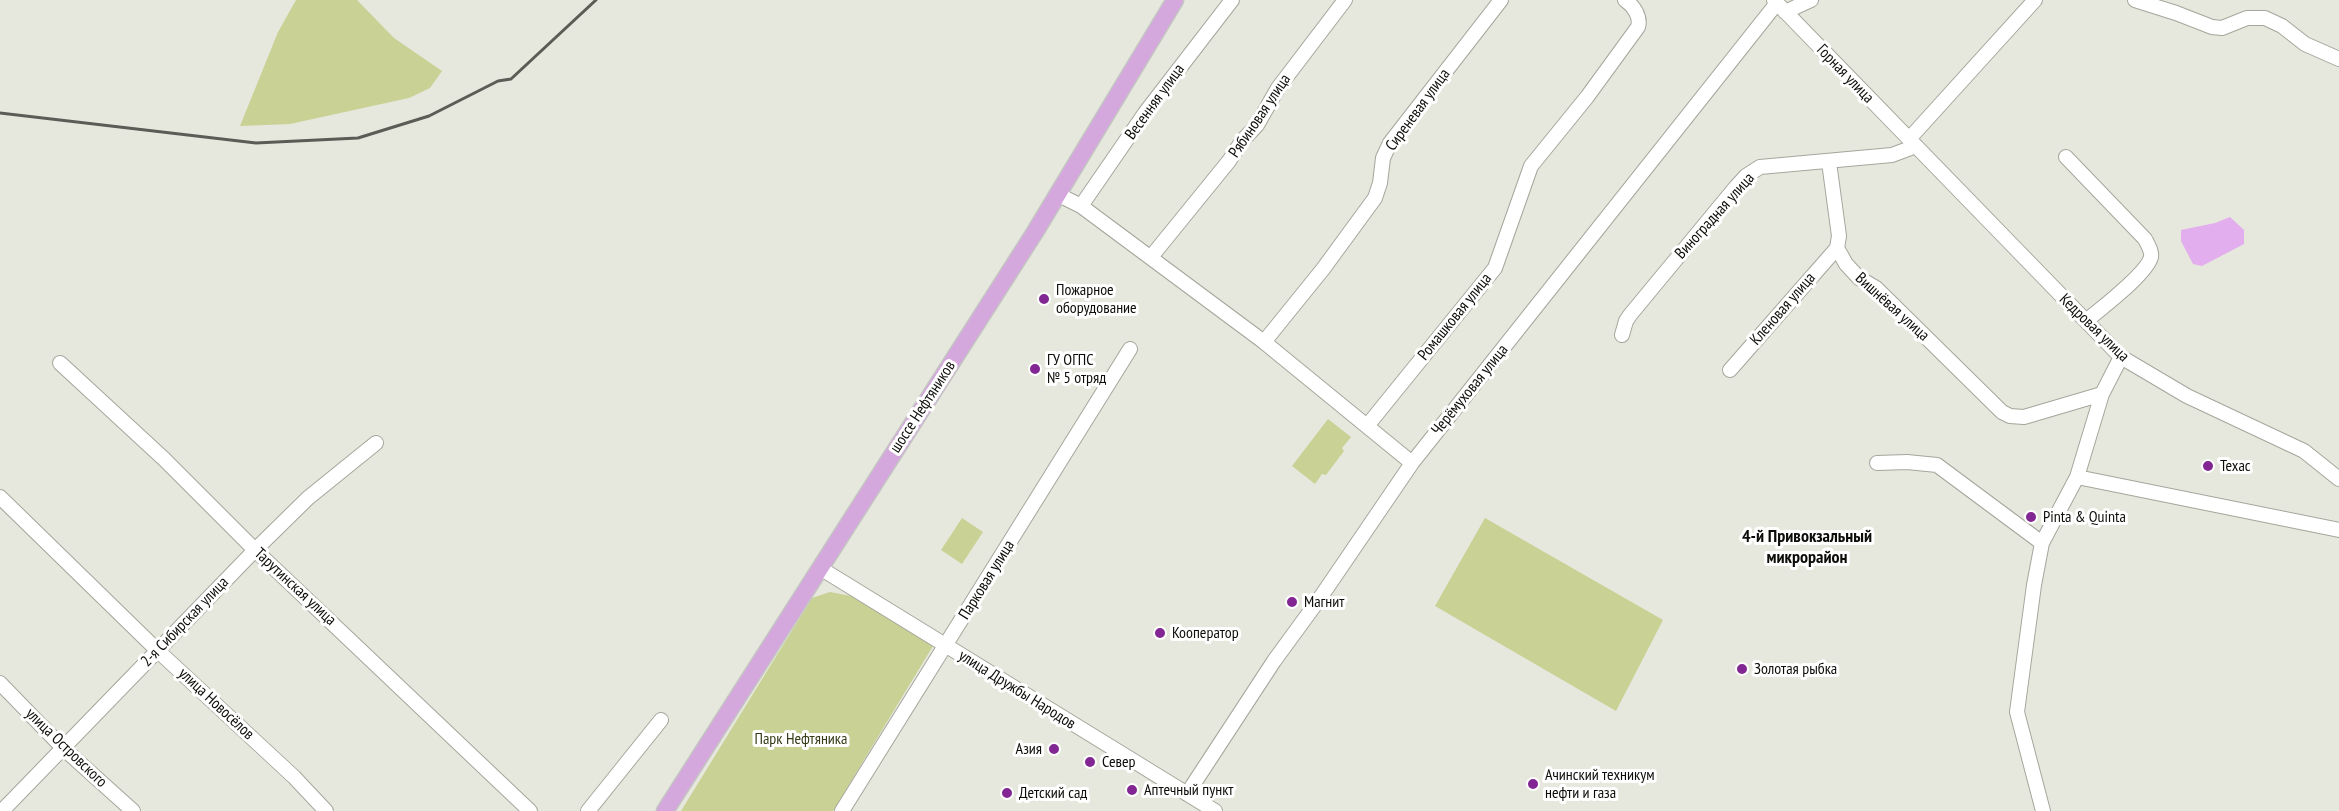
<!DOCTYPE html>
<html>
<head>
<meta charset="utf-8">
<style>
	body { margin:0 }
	canvas { display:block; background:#e6e8dd }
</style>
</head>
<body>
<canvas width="2339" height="811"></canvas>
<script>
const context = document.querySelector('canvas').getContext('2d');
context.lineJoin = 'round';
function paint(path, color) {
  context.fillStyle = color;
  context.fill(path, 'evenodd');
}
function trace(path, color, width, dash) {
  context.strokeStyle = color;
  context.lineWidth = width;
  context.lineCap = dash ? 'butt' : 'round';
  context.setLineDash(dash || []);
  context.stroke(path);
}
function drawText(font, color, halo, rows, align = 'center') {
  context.font = font + ' "PT Sans Narrow",sans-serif';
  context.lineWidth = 6;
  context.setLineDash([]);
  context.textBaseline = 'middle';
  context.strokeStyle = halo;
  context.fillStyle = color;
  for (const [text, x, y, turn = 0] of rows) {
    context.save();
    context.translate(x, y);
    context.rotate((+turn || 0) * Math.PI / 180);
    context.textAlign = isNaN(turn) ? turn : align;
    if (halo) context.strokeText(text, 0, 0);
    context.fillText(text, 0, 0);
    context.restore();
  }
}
paint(new Path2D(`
	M296,0h61l37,38 48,33 -12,17 -21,10 -119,26 -50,2 38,-94z
	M1328,419l23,18 -9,11 2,3 -18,24 -4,-1 -7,10 -23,-18z
	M962,518l21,14 -21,32 -21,-14z
	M1485,518l178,102 -47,91 -181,-105z
	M830,592l21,4 82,50 -100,165h-152l131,-213z`), '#c9d194');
paint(new Path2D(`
	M2230,217l14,13v14l-42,22 -9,-2 -12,-23v-11l34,-7z`), '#e2aeed');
const minor = new Path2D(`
	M1774,0l347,357 66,39 117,55 35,28
	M2135,0l41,13 36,14 10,1 25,-10h18l17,8 23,18 34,15
	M1785,12l26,-12
	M1909,139l126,-139
	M2066,157l79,82c3,6 7,12 6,18 -4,17 -51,52 -65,64
	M1829,162l10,74 -2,12 9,16 13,14 17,10 126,124 8,4 14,1 78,-23
	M1057,194l24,12 183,136 148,121
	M1081,206l64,-93 87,-113
	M1151,257l78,-96 13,-20 15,-16 21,-37 67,-88
	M1622,335l4,-14 4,-6 105,-127 11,-12 14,-9 132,-12 24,-9
	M1264,342l59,-73 52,-71 5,-15 3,-25 7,-15 111,-143
	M60,363l104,96 91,91 275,261
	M1730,370l107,-122
	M1367,426l128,-158 36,-102 56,-69 51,-70c3,-10 -4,-21 -13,-27
	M1877,463l30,-1 30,3 105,78
	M2077,477l262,53
	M0,497l157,153 137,127 32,34
	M820,568l395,243
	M0,683l63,65 70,63
	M1187,794l87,-133 46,-63 92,-135 365,-460
	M2,811l253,-261 53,-52 68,-55
	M588,811l73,-91
	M842,811l288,-462
	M2043,811l-26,-99 17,-127 8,-42 35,-66 25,-83 19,-37`);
const major = new Path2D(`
	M665,811l370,-579 140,-232`);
trace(minor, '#a5a69c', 16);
trace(major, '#c5c5c4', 19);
trace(minor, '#fff', 14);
trace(major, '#d4a7dd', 16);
trace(new Path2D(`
	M0,113l256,30 102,-5 71,-22 69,-35 13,-2 85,-79`), '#5c5c56', 3);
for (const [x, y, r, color] of [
	[1044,299,6,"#812692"],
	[1035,369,6,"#812692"],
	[2208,466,6,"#812692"],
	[2031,517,6,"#812692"],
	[1292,602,6,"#812692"],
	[1160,633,6,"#812692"],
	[1742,669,6,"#812692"],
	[1054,749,6,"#812692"],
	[1090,762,6,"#812692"],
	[1533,784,6,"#812692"],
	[1132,790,6,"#812692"],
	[1007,793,6,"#812692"]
]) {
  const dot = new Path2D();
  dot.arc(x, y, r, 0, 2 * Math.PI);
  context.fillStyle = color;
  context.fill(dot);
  trace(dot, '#fff', 2);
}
drawText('16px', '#0c0c09', '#fff', [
	["Горная улица",1845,74,46],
	["Весенняя улица",1155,102,-54],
	["Сиреневая улица",1418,110,-54],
	["Рябиновая улица",1260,116,-56],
	["Виноградная улица",1715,216,-48],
	["Вишнёвая улица",1892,307,42],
	["Кленовая улица",1783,309,-49],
	["Ромашковая улица",1455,317,-51],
	["Кедровая улица",2094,328,44],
	["Черёмуховая улица",1470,390,-51],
	["шоссе Нефтяников",923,407,-57],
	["Парковая улица",987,580,-58],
	["Тарутинская улица",295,587,43],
	["2-я Сибирская улица",185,622,-46],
	["улица Дружбы Народов",1017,690,32],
	["улица Новосёлов",216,704,43],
	["улица Островского",66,748,44]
]);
drawText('16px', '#0c0c09', '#fff', [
	["Пожарное",1056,290],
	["оборудование",1056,308],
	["ГУ ОГПС",1047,360],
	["№ 5 отряд",1047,378],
	["Техас",2220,466],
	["Pinta & Quinta",2043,517],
	["Магнит",1304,602],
	["Кооператор",1172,633],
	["Золотая рыбка",1754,669],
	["Азия",1042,749,"right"],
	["Север",1102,762],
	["Ачинский техникум",1545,775],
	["нефти и газа",1545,793],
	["Аптечный пункт",1144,790],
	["Детский сад",1019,793]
], 'left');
drawText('16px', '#363a17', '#fff', [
	["Парк Нефтяника",801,739]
]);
drawText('bold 18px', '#0c0c09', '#fff', [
	["4-й Привокзальный",1807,537],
	["микрорайон",1807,558]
]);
</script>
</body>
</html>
